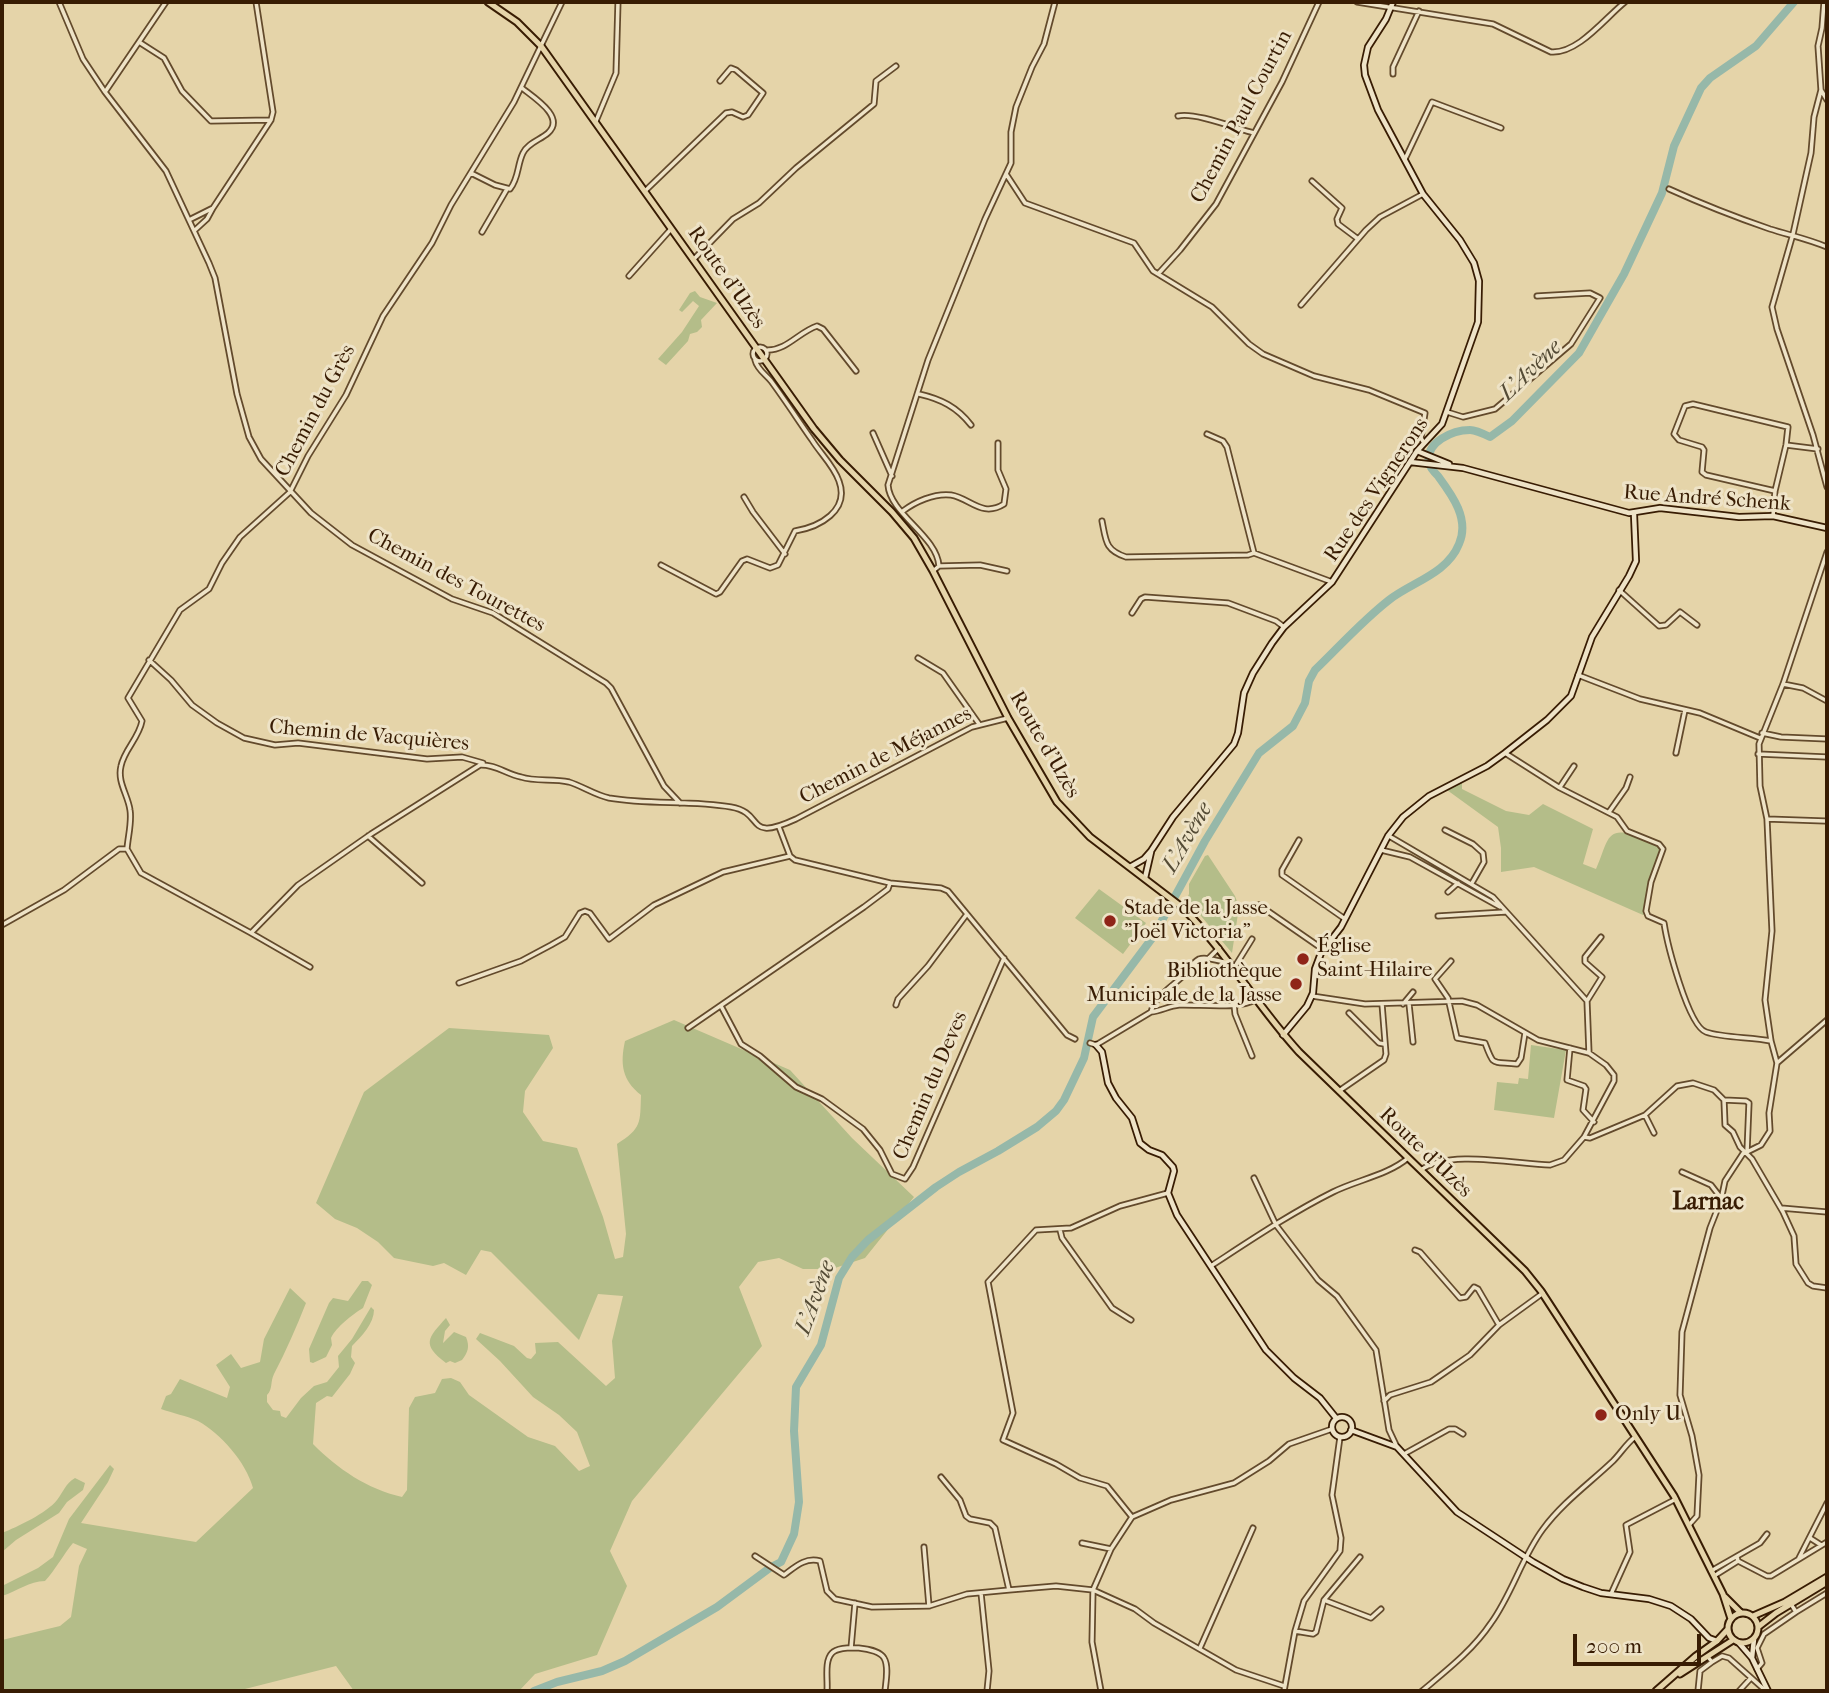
<!DOCTYPE html>
<html>
<head>
<meta charset="utf-8">
<style>
	body { margin:0 }
	#map { position:relative; width:1829px; height:1693px; overflow:hidden; background:#e5d4a9; font-family:"IM FELL French Canon",serif }
	canvas { display:block }
	.frame { position:absolute; inset:0; border:4px solid #381c03; pointer-events:none }
	.scale { position:absolute; left:1573px; top:1634px; width:128px; height:32px; box-sizing:border-box; border:4px solid #381c03; border-top:0; padding-left:9px; font-size:21px; line-height:24px; white-space:nowrap; color:#381c03; -webkit-text-stroke:5px #eee3c7; paint-order:stroke }
</style>
</head>
<body>
<div id="map">
<canvas width="1829" height="1693"></canvas>
<div class="frame"></div>
<div class="scale">200 m</div>
</div>
<script>
const context = document.querySelector('canvas').getContext('2d');
context.lineJoin = 'round';
function paint(path, color) {
  context.fillStyle = color;
  context.fill(path, 'evenodd');
}
function trace(path, color, width, dash) {
  context.strokeStyle = color;
  context.lineWidth = width;
  context.lineCap = dash ? 'butt' : 'round';
  context.setLineDash(dash || []);
  context.stroke(path);
}
function drawText(font, color, halo, rows, align = 'center') {
  context.font = font + ' "IM FELL French Canon",serif';
  context.lineWidth = 6;
  context.setLineDash([]);
  context.textBaseline = 'middle';
  context.strokeStyle = halo;
  context.fillStyle = color;
  for (const [text, x, y, turn = 0] of rows) {
    context.save();
    context.translate(x, y);
    context.rotate((+turn || 0) * Math.PI / 180);
    context.textAlign = isNaN(turn) ? turn : align;
    if (halo) context.strokeText(text, 0, 0);
    context.fillText(text, 0, 0);
    context.restore();
  }
}
paint(new Path2D(`
	M695,291l5,6 17,6 -16,17 1,7 -5,5 -7,2 -2,7 -22,24 -8,-6 24,-27 17,-26 -6,-5 -11,11 -3,-2 11,-17z
	M1462,782v7l44,22 23,4 14,-11 50,25 -10,35 13,5c13,-29 9,-46 46,-31 7,4 14,5 19,12l-16,48 2,14 -4,3 -109,-48 -33,5v-24l-3,-21 -51,-37z
	M1208,855l27,41 4,11 -7,46 -36,-43 -11,-7 4,-9v-10l16,-28z
	M1099,889l47,34 -23,31 -48,-36z
	M674,1020l116,50 62,68 62,59 -49,61 -33,11h-29l-24,-11 -21,4 -19,25 23,59 -130,155 -22,50 17,35 -30,69 -62,19 -16,17h-165l-18,-25 -99,25h-235v-51l58,-14 11,-9 8,-51 8,-17 -14,-6c-10,12 -17,26 -28,38 -16,0 -27,10 -43,15v-10l36,-18 15,-11 16,-38 41,-54 4,4 -6,13 -27,41 115,19 57,-54c-7,-26 -32,-54 -55,-67 -11,-5 -26,-8 -37,-12l5,-13 5,-2 9,-15 47,19 3,-11 -14,-22 15,-11 10,14 19,-6 4,-23 26,-51 16,15c-10,25 -20,48 -32,71 -4,8 -1,15 -7,21v7l6,8 7,1 1,5 5,2 15,-20 13,-12 13,-4 12,-15 -1,-11 14,-17 19,-32 3,3c0,13 -12,26 -22,36l-1,11 4,6 -5,11 -18,23 -5,-1 -11,7 -3,41c25,25 54,45 89,53l5,-7 2,-82 6,-11 20,-4 7,-14 9,-1 9,4 9,13 59,42 27,9 24,25 11,-5 -13,-34 -18,-17 -26,-18 -33,-36 -24,-22 4,-6 34,13 13,12 4,1 5,-6 -1,-10 23,-1 48,44 9,-8 -3,-37 11,-45 -25,-2 -19,46 -88,-88 -10,-2 -15,25 -22,-12 -11,3 -39,-8 -16,-16 -21,-14 -22,-9 -19,-16 48,-111 85,-64 100,7 4,13 -28,43 -2,21 20,29 34,7 26,69 12,42 8,-2 3,-23 -9,-90c25,-16 23,-21 24,-49 -19,-15 -21,-31 -16,-54z
	M1531,1045l35,5 -12,68 -60,-8 3,-28 21,2 1,-6 9,1z
	M362,1281h6l4,4 -9,23c-10,6 -27,19 -32,30l1,7 -6,12 -13,6 -3,-1 -1,-13 20,-46 4,-5 15,3z
	M446,1318l4,7 -5,6 -2,12 11,-11 12,5c4,10 2,15 -4,23l-7,3 -5,-2 -4,2c-25,-19 -18,-25 0,-45z
	M75,1478l10,5 -2,7 -16,12 -8,11 -43,27 -14,12v-19c15,-6 45,-20 55,-33 7,-9 8,-16 18,-22z`), '#b4bd89');
trace(new Path2D(`
	M534,1691l23,-9 45,-11 23,-10 92,-54 54,-40 10,-5 13,-28 5,-32 -5,-71 2,-44 25,-42 18,-67 13,-21 16,-17 68,-53 23,-15 39,-21 39,-24 19,-16 8,-11 20,-42 9,-41 60,-80 52,-96 54,-88 34,-27 12,-23 4,-22 6,-11c24,-23 47,-49 74,-70 23,-18 58,-26 70,-56 11,-25 -7,-49 -21,-68 -4,-4 -8,-8 -9,-13 -4,-21 24,-33 41,-33 6,0 14,4 20,7l22,-16 67,-68 45,-79 38,-81 12,-47 27,-58 9,-10 46,-32 38,-44`), '#96b8a9', 8);
const street = new Path2D(`
	M59,2l24,57 22,33 61,79 43,92 6,15 22,116 12,43 12,22 50,54 41,32 100,54 41,14 113,70 5,5 53,98 16,17
	M1357,2l136,22 58,28c27,2 54,-34 74,-50
	M1824,2l-2,26 -4,18 3,44 -7,27 -3,36 -18,81 -21,73 5,22 36,106 14,52
	M139,42l25,16 18,33 29,30 60,-1
	M1393,74v-7l26,-56
	M1821,90l6,10
	M105,92l61,-90
	M1178,116c17,-4 57,12 76,17
	M596,121l20,-48 2,-71
	M1405,159l27,-57 69,26
	M471,173l24,12 15,4c9,-11 7,-24 13,-36 5,-10 17,-13 25,-20 18,-16 -15,-36 -26,-45
	M1006,174l19,29 109,40 19,28 59,36 37,37 14,10 51,22 55,14 56,23 -4,25 3,5
	M1312,181l30,27 -5,11 1,5 20,15
	M1669,189c33,15 66,28 101,40 19,6 38,10 57,18
	M645,191l81,-78 6,-1 11,5 5,-2 15,-22 -27,-23 -5,-2 -11,13
	M213,208l58,-88 2,-8 -17,-110
	M191,219l22,-11 -6,11 -12,11
	M482,232l25,-43
	M693,260l40,-41 26,-16 37,-35 78,-64 2,-23 20,-15
	M1158,274l22,-24 36,-46 66,-122 37,-80
	M629,276l42,-47
	M1301,305l65,-75 14,-13 43,-23
	M753 354a7 7 0 1 1 14 0a7 7 0 1 1-14 0Z
	M768,350c19,0 31,-18 49,-24l6,3 33,42
	M919,394c22,5 38,13 52,31
	M1447,412l16,5 32,-8 76,-65 29,-46 -10,-5 -53,3
	M873,433l19,43
	M1207,434l16,7 4,6 27,106
	M1786,445l32,4
	M744,497l9,15 32,42
	M903,511c12,-9 31,-18 48,-16 19,3 31,23 53,9l2,-15 -8,-19v-27
	M1773,516l2,-25 11,-46 2,-18 -95,-23 -8,2 -11,28 5,6 23,7 2,3 -2,22 4,3 69,16
	M1102,521c4,20 3,29 24,36l122,-2 6,-2 78,29
	M661,565l55,29 4,-2 22,-31 5,-2 23,9 8,-3 17,-34c24,-4 55,-20 44,-50 -5,-15 -19,-28 -27,-41 -14,-20 -27,-40 -41,-59 -6,-7 -14,-12 -16,-21
	M939,566l41,-1 27,6
	M933,571l6,-5c-2,-30 -49,-52 -51,-81l40,-125 57,-141 26,-56v-31l5,-25 16,-40 12,-23 11,-42
	M1619,590l40,36 7,-1 14,-13 17,13
	M1132,613l9,-14 4,-2 83,6 48,18 8,6
	M918,658l25,15 36,51
	M149,660l22,20 21,25 25,18 27,15 31,7 23,-2 129,16 35,-2 21,6
	M1578,675l62,24 60,14 60,25
	M1783,684l20,4 24,13
	M1762,733l19,4 46,2
	M1505,753l55,35 57,29 10,14 32,13 4,5 -12,33 -5,29 2,5 16,7c3,20 24,103 42,109 17,6 46,5 65,9
	M1676,753l9,-43
	M1758,754l69,3
	M1560,787l14,-21
	M1609,812l17,-24 4,-11
	M1767,819l58,2
	M779,827l11,29 5,4 95,23 51,5 7,3 119,144 8,4
	M1445,830l28,14 10,9 1,9 -12,21
	M368,836l54,47
	M1389,836l104,61 94,104 2,52
	M1299,840l-17,30v5l63,44
	M127,849l14,24 110,60 47,-48 73,-51 109,-69c15,-1 26,9 41,12 15,5 32,1 48,5 13,4 26,13 40,16 40,7 82,2 122,9 35,6 13,36 65,12l176,-92 36,-9
	M127,849c1,-13 5,-27 3,-39 -2,-15 -13,-28 -9,-44 3,-16 18,-28 21,-45l-14,-23 52,-88 29,-21 13,-26 18,-26 50,-45 18,-36 38,-61 37,-79 49,-73 19,-38 63,-103 48,-100
	M1381,850l29,7 90,50
	M1448,892l10,-9
	M1259,905l65,45
	M1438,916l67,-4
	M2,925l62,-35 55,-41h8
	M251,933l59,34
	M1208,959l11,-11
	M1451,961l-16,18 13,19 9,40 28,5c9,24 6,18 32,21l4,-6 4,-25
	M1234,968l18,-29
	M459,983l62,-22 30,-16 14,-8 15,-24 5,-2 5,2 19,26 45,-34 69,-33 67,-16
	M1312,996l53,8 97,-3 15,4 61,35 51,13 17,12 8,10v6l-30,56
	M1587,1001l15,-24 -17,-15v-5l16,-20
	M1234,1004l1,10 17,42
	M1403,1004l10,-12
	M1409,1004l4,38
	M896,1005l2,-6 30,-33 39,-52
	M721,1006l20,38 19,12 36,31 26,12 41,30 17,21 12,24 13,5 8,-12 91,-209
	M1151,1012c10,-1 18,-6 28,-7 20,-1 61,5 77,-6
	M1349,1013l30,30 5,1
	M688,1028l176,-121 24,-18 2,-6
	M1090,1043l6,2 55,-33c5,-17 21,-25 33,-37 4,-5 9,-13 15,-16 9,-3 19,3 28,3
	M1570,1048l-3,32 17,6 2,3 -3,21 11,12
	M1777,1063l50,-43
	M1339,1091l45,-31 2,-6 -4,-50
	M1724,1100l22,1 3,2 -2,49 14,-7 9,-14 -1,-18 8,-50 -6,-22 -6,-41 7,-69 -5,-112 -7,-33 -1,-42 24,-60 44,-132
	M1724,1100l1,25 8,7 7,15 12,12 31,53 11,24 2,28 12,19 5,3 14,2
	M1645,1115l9,18
	M1421,1170c27,-21 95,-6 129,-5l14,-5 20,-23 6,1 55,-23 32,-29 16,-3 21,7 10,10
	M1682,1172l29,13 10,13
	M1254,1178l22,47 42,55 19,16 39,54 13,80 8,17
	M1781,1208l46,4
	M1060,1230l2,8 50,70 19,12
	M1415,1250l5,2 40,46 6,-1 8,-10 4,2 21,36
	M1211,1266c40,-26 80,-53 122,-74 24,-12 55,-17 75,-34
	M1384,1401l6,-6 41,-13 16,-11 23,-16 29,-30 44,-32
	M1404,1454l45,-25h6l8,5
	M941,1477l19,23 6,16 4,3 20,4 5,5 14,62
	M1132,1517l-25,-31 -27,-8 -24,-14 -53,-24 10,-27 -25,-131 48,-52 35,-2 49,-22 48,-13
	M1689,1525l8,-9 2,-41 -7,-39 -12,-41 2,-63 28,-104 11,-28 4,-19 19,-29
	M1810,1538l11,7
	M1082,1543l29,6
	M924,1547l5,59
	M755,1556l29,19c11,-8 21,-18 36,-14l7,30 8,8 37,8 57,-1 38,-12 42,-4 47,-4 37,4 42,19 19,14 82,47 48,16
	M1737,1557l1,4 29,15h4l56,-34
	M1799,1558l28,-55
	M1711,1571l49,-28 7,-9
	M1714,1576l24,-15
	M981,1593l8,78 -2,20
	M1611,1594l19,-42 -4,-27 50,-26
	M1324,1600l47,18 10,-9
	M1791,1604l5,8 31,-19
	M1295,1631l18,3 3,-2 8,-32 36,-43
	M851,1648l4,-45
	M1200,1648l53,-120
	M1708,1657l4,5 10,-6 7,2 37,33
	M1757,1669l5,-6 -5,-15 7,-14 32,-22
	M827,1691c1,-11 -3,-30 5,-38 8,-9 46,-6 52,5 5,8 2,23 1,33
	M1101,1691l-9,-49 1,-52 18,-41 21,-32 39,-17 63,-17 35,-22 20,-17 43,-15
	M1284,1691l11,-60 9,-30 36,-50 1,-13 -9,-43 8,-58
	M1422,1691c25,-21 51,-41 69,-68 21,-29 31,-66 52,-94 20,-27 47,-46 70,-68 8,-8 13,-17 22,-24
	M1698,1691l2,-20 12,-9
	M1739,1691l11,-12`);
const secondary = new Path2D(`
	M1417,451l32,13
	M1410,462l53,6 166,45 31,-5 79,9 34,-1 54,12
	M1130,867l14,-8 7,-8 22,-34 61,-73 4,-11 6,-40 9,-20 19,-30 12,-16 48,-45 85,-131 25,-27 36,-102 1,-41 -5,-18 -14,-23 -37,-46 -45,-84 -13,-35 -1,-10 4,-18 18,-28 7,-17
	M1145,878l6,-26
	M1283,1035l24,-29 6,-13 2,-24 6,-16 20,-26 47,-91 15,-19 26,-21 58,-30 18,-13 42,-33 24,-24 21,-59 37,-61 7,-15 -2,-47
	M1096,1045l6,7 6,31 8,15 16,20 8,25 9,7 13,5 11,12 1,4 -6,22 9,22 89,135 28,28 26,20 16,20
	M1332 1427a10 10 0 1 1 20 0a10 10 0 1 1-20 0Z
	M1351,1430l46,17 60,65 76,50 30,17 20,8 18,6 48,6 22,7 20,13 18,19 8,3
	M1739,1643l13,15 16,33
	M1752,1658l2,-19`);
const primary = new Path2D(`
	M488,2l29,20 24,24 273,383 26,31 52,52 22,26 19,33 75,147 49,84 33,35 93,71c43,44 74,98 116,144l226,219 16,20 133,205 49,98 8,25
	M1725,1597l16,16
	M1728 1628a15 15 0 1 1 30 0a15 15 0 1 1-30 0Z
	M1753,1616l32,-14 42,-25
	M1758,1627l18,-14 51,-31
	M1680,1674l53,-34
	M1656,1691l40,-35 21,-15 11,-12`);
trace(street, '#634a2c', 7);
trace(secondary, '#381c03', 8);
trace(primary, '#381c03', 9);
trace(street, '#eee3c7', 3.5);
trace(secondary, '#eee3c7', 4.5);
trace(primary, '#e5d4a9', 5);
for (const [x, y, r, color] of [
	[1110,921,7,"#8f2418"],
	[1303,959,7,"#8f2418"],
	[1296,984,7,"#8f2418"],
	[1601,1415,7,"#8f2418"]
]) {
  const dot = new Path2D();
  dot.arc(x, y, r, 0, 2 * Math.PI);
  context.fillStyle = color;
  context.fill(dot);
  trace(dot, '#eee3c7', 2.5);
}
drawText('21px', '#381c03', '#eee3c7', [
	["Chemin Paul Courtin",1242,117,-62],
	["Route d'Uzès",726,278,55],
	["Chemin du Grès",316,411,-62],
	["Rue des Vignerons",1377,490,-56],
	["Rue André Schenk",1707,499,4],
	["Chemin des Tourettes",456,581,28],
	["Chemin de Vacquières",369,736,5],
	["Route d'Uzès",1044,745,60],
	["Chemin de Méjannes",886,756,-27],
	["Chemin du Deves",931,1086,-67],
	["Route d'Uzès",1425,1153,44]
]);
drawText('21px', '#381c03', '#eee3c7', [
	["Stade de la Jasse",1124,909],
	["\"Joël Victoria\"",1124,933],
	["Église",1317,947],
	["Saint-Hilaire",1317,971],
	["Bibliothèque",1282,972,"right"],
	["Municipale de la Jasse",1282,996,"right"],
	["Only U",1615,1415]
], 'left');
drawText('italic 23px', '#544b35', '#eee3c7', [
	["L'Avène",1531,371,-44],
	["L'Avène",1188,838,-60],
	["L'Avène",816,1298,-70]
]);
drawText('bold 24px', '#381c03', '#eee3c7', [
	["Larnac",1708,1203]
]);
</script>
</body>
</html>
